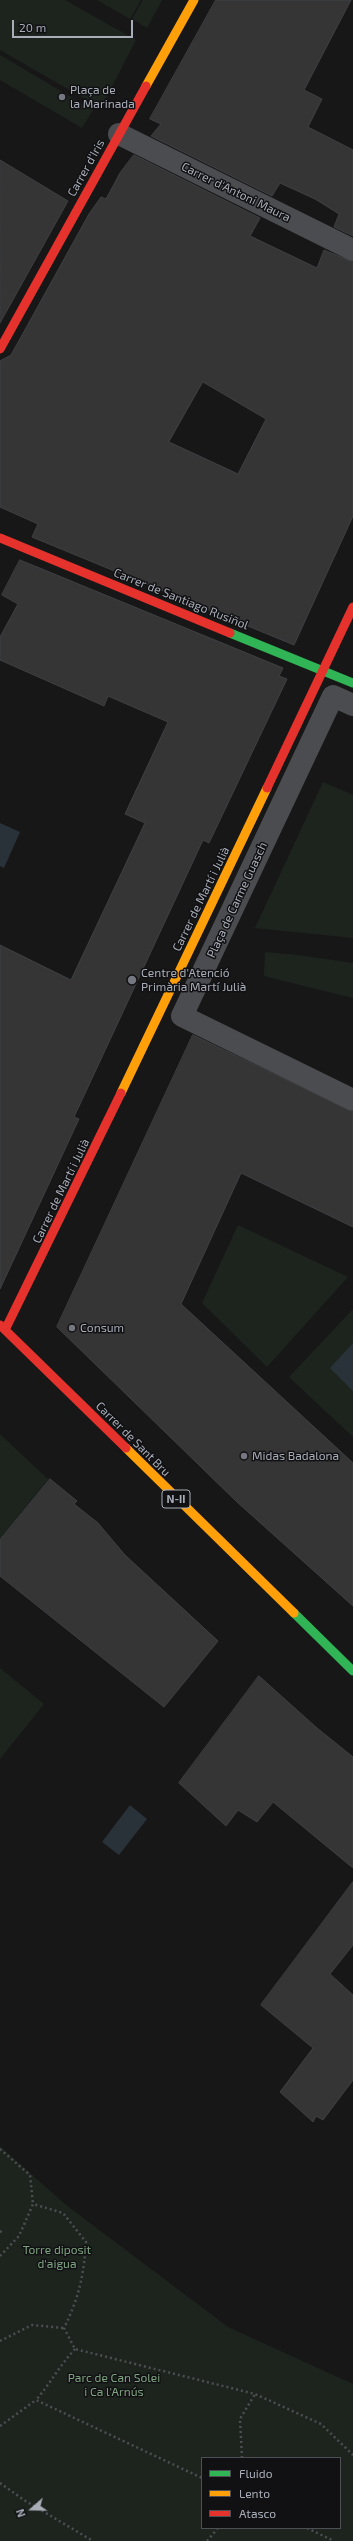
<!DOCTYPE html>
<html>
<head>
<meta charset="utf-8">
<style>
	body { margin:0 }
	#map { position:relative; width:353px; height:2541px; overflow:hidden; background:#171717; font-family:"Exo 2",sans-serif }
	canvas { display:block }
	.legend { position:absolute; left:201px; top:2457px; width:140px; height:72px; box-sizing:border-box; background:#111113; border:1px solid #4d4f55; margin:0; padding:5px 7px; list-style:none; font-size:12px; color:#a8adb8 }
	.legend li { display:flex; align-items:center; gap:8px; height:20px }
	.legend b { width:20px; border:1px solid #4d4f55 }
	.north { position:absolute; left:12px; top:2489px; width:40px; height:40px; -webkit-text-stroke:3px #111113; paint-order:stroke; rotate:250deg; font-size:11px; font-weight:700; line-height:16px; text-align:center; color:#a8adb8 }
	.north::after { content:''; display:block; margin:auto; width:14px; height:18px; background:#a8adb8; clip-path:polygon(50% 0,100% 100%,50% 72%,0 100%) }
	.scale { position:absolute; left:12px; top:20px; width:121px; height:18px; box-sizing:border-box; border:2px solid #a8adb8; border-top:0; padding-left:5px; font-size:12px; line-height:14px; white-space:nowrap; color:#a8adb8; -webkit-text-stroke:3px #111113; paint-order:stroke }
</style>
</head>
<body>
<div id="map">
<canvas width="353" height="2541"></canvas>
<ul class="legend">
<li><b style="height:5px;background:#30b455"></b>Fluido</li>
<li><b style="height:5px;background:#ff9f0a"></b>Lento</li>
<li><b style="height:5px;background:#e5322d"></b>Atasco</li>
</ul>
<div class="north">N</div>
<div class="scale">20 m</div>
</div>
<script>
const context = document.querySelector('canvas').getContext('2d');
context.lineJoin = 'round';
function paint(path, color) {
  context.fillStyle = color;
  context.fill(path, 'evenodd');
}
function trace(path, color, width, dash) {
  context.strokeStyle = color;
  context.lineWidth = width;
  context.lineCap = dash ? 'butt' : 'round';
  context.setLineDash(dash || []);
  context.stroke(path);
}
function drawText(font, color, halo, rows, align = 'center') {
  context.font = font + ' "Exo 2",sans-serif';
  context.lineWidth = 3;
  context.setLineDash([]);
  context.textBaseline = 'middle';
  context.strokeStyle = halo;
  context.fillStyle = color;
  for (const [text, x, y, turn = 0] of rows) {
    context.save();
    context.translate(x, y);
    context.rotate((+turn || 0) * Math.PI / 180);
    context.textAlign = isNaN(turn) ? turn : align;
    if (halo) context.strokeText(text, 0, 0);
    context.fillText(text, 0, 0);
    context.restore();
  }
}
paint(new Path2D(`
	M0,0h65l71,40 -35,68 -101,-58z
	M97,0h44l-11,19z
	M143,0h19l-15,28 -15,-9z
	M0,55l93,55 -11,18 -82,-48z
	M323,782l30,13v143l-98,-10z
	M265,952l33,3 55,8v35l-89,-22z
	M238,1225l110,52 -81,90 -65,-64z
	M353,1309v128l-64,-60z
	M0,1434l48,45 -48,60z
	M0,1668l44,36 -44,55z
	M0,2146l66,59 162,122 125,57v157h-353zM202,2458h138v70h-138z`), '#1d241e');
paint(new Path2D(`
	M0,823l20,9 -16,36 -4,-2z
	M353,1343v48l-23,-23z
	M130,1805l17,14 -28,36 -17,-13z`), '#2a3239');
const building = new Path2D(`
	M216,0h135l-47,90 18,9 -14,28 45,23v86l-19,-9 5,-13 -24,-15 -35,-16 -8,13 -121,-60 10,-12 -11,-5z
	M134,155l126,63 -10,18 67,32 7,-18 29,12v254l-59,129 -262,-108 6,-13 -38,-17v-146l11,-6 78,-141 12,-17 5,2 14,-26zM203,382l63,37 -28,55 -69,-32z
	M0,160l68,41 -68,122z
	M20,560l263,108 -4,8 8,3 -78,164 -6,-3 -129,277 5,2 -79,170v-344l71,35 74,-157 -20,-9 43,-92 -60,-26 -4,10 -104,-46v-23l18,-33 -16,-9z
	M193,1035l160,77v115l-112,-54 -60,131 172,159v143l-116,-104 -180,-175z
	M50,1479l27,22 -3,3 24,19 27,32 93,86 -54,66 -164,-131v-36z
	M259,1676l58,52 36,29v111l-80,-66 -16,20 -19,-12 -12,16 -47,-43z
	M353,1882v63l-23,29 23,21v85l-30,40 -7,-4 -3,6 -33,-30 33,-44 -52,-43z`);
paint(building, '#353536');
trace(building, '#3f4043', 1);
trace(new Path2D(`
	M0,2149l30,26 3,29
	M0,2231l4,3
	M0,2256l19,-20 14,-32 30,9 23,29c-2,32 -7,56 -22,86l11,21 180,45 66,30 32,31
	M0,2341l32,-16 32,3
	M75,2349c-15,16 -25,35 -39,51l166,78
	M0,2426l36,-26
	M242,2458l-2,-39 15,-25
	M0,2483l24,17 69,41
	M307,2528l27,13
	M207,2541l11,-13`), '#4d4e52', 2.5, [2, 3]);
trace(new Path2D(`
	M119,134l234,116
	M353,705l-20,-9 -151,320 171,84`), '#4b4c50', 22);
trace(new Path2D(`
	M230,633l123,50
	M294,1613l59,58`), '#30b455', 9);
trace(new Path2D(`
	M146,86l48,-86
	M121,1093l146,-305
	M126,1448l168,165`), '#ff9f0a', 9);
trace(new Path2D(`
	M0,349l146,-263
	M0,538l230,95
	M267,788l86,-181
	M0,1325l126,123
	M5,1330l116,-237`), '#e5322d', 9);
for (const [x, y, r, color] of [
	[62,97,4,"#757880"],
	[132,980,5,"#757880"],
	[72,1328,4,"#757880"],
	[244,1456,4,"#757880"]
]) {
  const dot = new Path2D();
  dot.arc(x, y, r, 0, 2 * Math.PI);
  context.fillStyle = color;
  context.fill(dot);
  trace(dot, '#111113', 1.5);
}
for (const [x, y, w] of [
	[176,1499,28]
]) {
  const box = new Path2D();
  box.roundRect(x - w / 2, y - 9, w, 18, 3);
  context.fillStyle = '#111113';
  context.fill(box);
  trace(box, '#a8adb8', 1);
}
drawText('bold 11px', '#a8adb8', null, [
	["N-II",176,1499]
]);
drawText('12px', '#a8adb8', '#111113', [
	["Plaça de",70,90],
	["la Marinada",70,104],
	["Centre d'Atenció",141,973],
	["Primària Martí Julià",141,987],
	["Consum",80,1328],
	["Midas Badalona",252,1456]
], 'left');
drawText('12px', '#a8adb8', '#111113', [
	["Carrer d'Iris",86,168,-61],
	["Carrer d'Antoni Maura",236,192,26],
	["Carrer de Santiago Rusiñol",181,599,22],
	["Carrer de Martí i Julià",201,899,-64],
	["Plaça de Carme Guasch",237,900,-65],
	["Carrer de Martí i Julià",61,1191,-64],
	["Carrer de Sant Bru",133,1439,45]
]);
drawText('12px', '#7fa381', '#111113', [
	["Torre diposit",57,2250],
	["d'aigua",57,2264],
	["Parc de Can Solei",114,2378],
	["i Ca l'Arnús",114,2392]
]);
</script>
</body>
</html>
